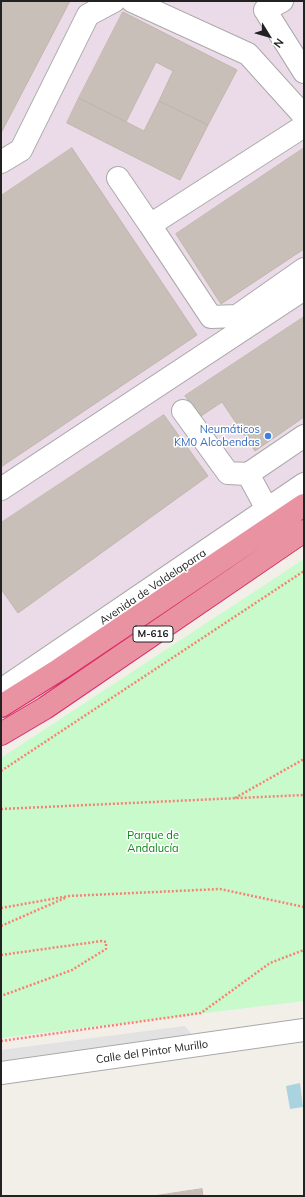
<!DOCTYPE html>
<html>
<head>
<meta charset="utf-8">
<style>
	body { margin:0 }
	#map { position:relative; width:305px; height:1197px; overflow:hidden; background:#f2efe9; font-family:Mulish,sans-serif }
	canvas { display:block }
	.frame { position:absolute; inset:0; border:2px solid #222; pointer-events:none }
	.north { position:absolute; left:249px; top:16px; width:40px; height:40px; -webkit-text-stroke:3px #fff; paint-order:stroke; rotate:127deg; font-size:11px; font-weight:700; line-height:16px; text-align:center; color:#222 }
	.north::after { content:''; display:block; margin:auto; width:14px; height:18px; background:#222; clip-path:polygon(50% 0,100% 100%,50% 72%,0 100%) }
</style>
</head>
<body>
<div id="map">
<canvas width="305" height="1197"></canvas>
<div class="frame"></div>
<div class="north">N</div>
</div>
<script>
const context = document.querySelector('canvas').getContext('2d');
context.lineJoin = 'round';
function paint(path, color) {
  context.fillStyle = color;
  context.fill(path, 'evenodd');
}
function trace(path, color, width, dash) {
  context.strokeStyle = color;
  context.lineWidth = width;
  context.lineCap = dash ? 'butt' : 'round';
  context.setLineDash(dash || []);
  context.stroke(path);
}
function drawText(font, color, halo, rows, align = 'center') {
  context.font = font + ' Mulish,sans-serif';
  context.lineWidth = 3;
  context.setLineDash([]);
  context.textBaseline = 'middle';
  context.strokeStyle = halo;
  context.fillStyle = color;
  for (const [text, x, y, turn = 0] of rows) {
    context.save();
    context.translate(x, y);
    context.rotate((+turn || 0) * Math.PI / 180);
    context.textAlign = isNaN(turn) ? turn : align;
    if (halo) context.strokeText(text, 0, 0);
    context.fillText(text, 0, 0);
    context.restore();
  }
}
paint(new Path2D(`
	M1,1h303v496l-303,209z`), '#ebdbe8');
paint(new Path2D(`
	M304,559v442l-303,37v-280z`), '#c8facc');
paint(new Path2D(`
	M185,1026l7,9 -191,26v-11z`), '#e2e2e2');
paint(new Path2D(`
	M300,1083l3,24 -13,2 -4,-23z`), '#aad3df');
const building = new Path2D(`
	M1,1h69l-69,132z
	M123,12l114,58 -29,55 -49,-24 14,-30 -17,-9 -30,60 -47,-24z
	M79,98l65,33 15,-30 49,24 -28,55 -113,-57z
	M72,148l125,187 -196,132v-271z
	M304,148v101l-83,55 -45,-70z
	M304,317v100l-49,34 -33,-49 -21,14 -16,-20z
	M164,415l44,61 -190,137 -17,-24v-66z
	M202,1189l1,7h-49z`);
paint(building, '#c7bfb8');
trace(building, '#c4b6ab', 1);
const minor = new Path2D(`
	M132,1l116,53 56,62
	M282,1l-17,9 39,62
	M1,162l20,-12 67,-135 26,-14
	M118,178l32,47 154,-99
	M150,225l61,92 26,-1 67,-47
	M183,411l45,62 20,1
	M1,489l303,-200
	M267,509l-19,-35 56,-38
	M1,690l303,-206
	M1,1073l303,-43`);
const highway = new Path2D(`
	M1,706l59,-37 244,-164
	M1,734l44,-26 259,-177`);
trace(minor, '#a9a9a9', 24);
trace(highway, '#dc2a67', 24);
trace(new Path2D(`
	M1,771l303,-200
	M235,798l69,-39
	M1,809l303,-14
	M1,908l68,-12 151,-7 84,18
	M1,926l64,-28
	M1,955l101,-14 4,1v7l-34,21 -71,26
	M1,1041l200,-28 69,-50 34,-13`), '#fa8072', 2.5, [2, 2]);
trace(minor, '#fff', 22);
trace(highway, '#e892a2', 22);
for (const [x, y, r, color] of [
	[268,436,4,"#3f7fe0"]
]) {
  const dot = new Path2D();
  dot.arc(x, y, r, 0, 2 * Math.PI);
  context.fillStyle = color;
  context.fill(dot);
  trace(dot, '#fff', 1.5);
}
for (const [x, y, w] of [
	[153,634,40]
]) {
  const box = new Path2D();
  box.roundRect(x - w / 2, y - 8, w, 16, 3);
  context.fillStyle = '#fff';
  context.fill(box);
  trace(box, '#222', 1);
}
drawText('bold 10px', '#222', null, [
	["M-616",153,634]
]);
drawText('11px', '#366cbe', '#fff', [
	["Neumáticos",260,430],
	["KM0 Alcobendas",260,443]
], 'right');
drawText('11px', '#222', '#fff', [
	["Avenida de Valdelaparra",153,587,-34],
	["Calle del Pintor Murillo",152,1052,-8]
]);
drawText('11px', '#0c8416', '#fff', [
	["Parque de",153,836],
	["Andalucía",153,849]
]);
</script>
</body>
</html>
